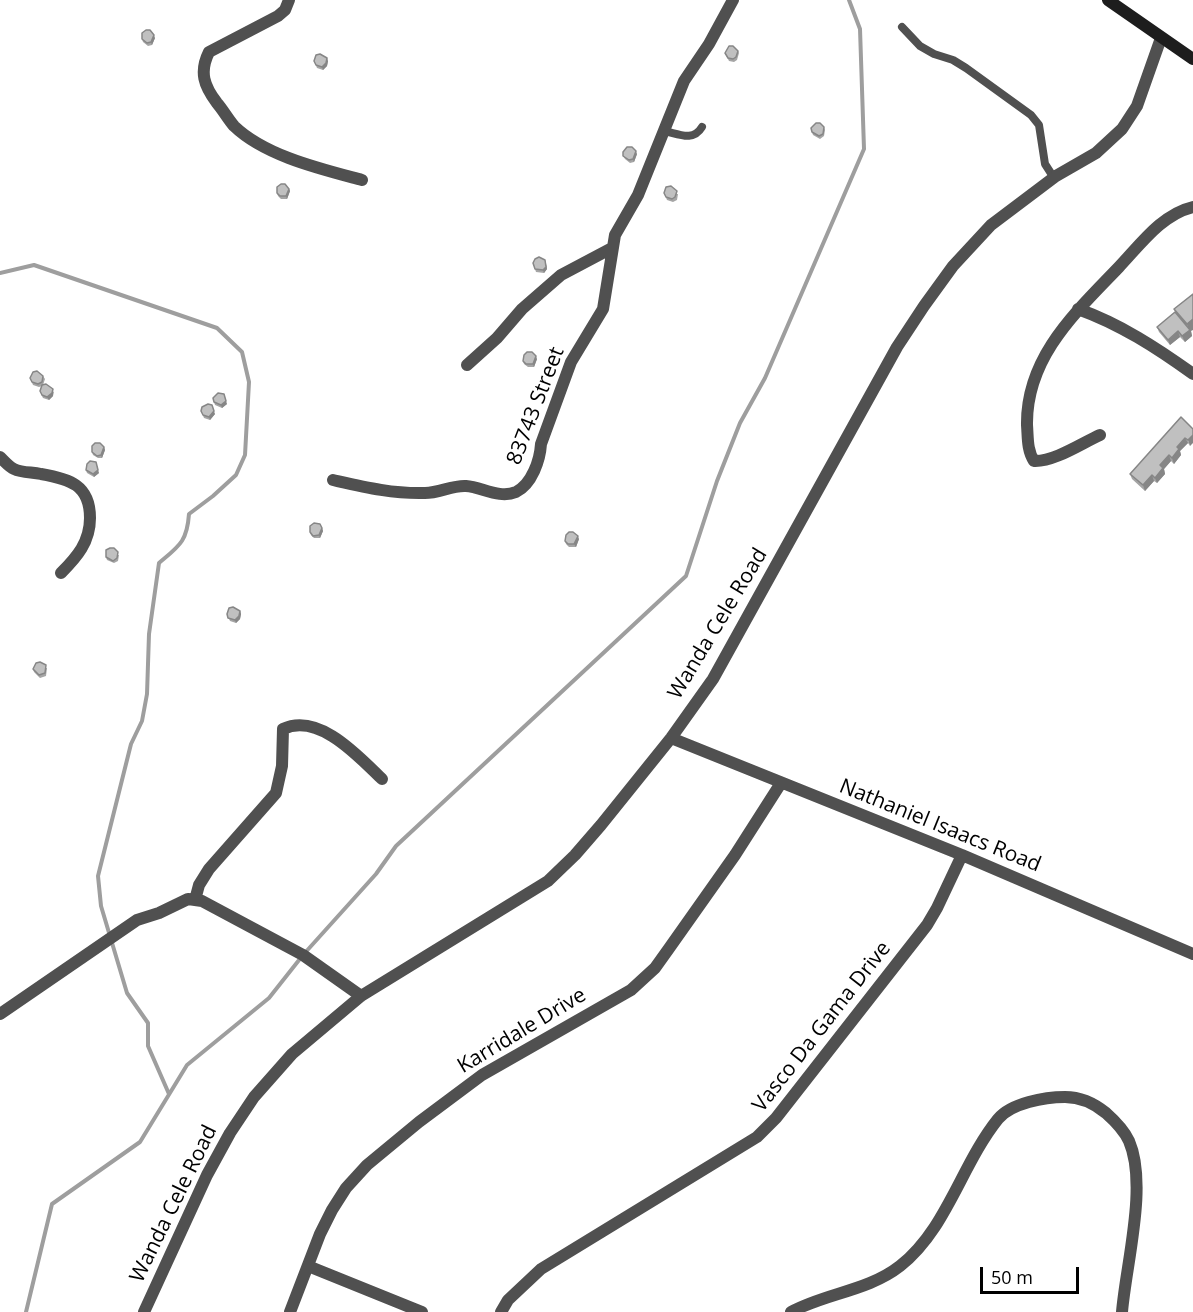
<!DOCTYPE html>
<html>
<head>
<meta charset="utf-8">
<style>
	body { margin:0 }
	#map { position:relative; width:1193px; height:1312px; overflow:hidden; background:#fff; font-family:"Open Sans",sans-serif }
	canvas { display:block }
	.scale { position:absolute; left:980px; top:1267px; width:99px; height:27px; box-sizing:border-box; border:3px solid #000; border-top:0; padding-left:8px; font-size:18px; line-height:21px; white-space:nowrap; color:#000; -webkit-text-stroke:4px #fff; paint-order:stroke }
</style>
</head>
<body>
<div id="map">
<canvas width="1193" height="1312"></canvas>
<div class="scale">50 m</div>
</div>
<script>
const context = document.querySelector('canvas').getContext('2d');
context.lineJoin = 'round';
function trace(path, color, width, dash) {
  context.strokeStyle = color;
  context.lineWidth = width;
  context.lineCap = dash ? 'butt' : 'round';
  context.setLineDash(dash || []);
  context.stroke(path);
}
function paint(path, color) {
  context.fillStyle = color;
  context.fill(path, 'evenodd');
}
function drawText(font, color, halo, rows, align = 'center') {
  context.font = font + ' "Open Sans",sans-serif';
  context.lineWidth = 4.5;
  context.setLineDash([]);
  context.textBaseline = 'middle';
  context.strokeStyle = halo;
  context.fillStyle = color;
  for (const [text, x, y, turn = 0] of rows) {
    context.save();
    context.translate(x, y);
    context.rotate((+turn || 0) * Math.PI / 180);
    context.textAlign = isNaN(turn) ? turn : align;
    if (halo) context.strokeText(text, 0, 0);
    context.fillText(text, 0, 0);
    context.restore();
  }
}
trace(new Path2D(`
	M0,273l34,-8 183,63 25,24 7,30 -4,73 -9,20 -23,21 -24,18c-2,28 -10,32 -30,49l-10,71 -2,60 -5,27 -11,23 -33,132 3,30 26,87 21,30v23l21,48
	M26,1312l26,-108 88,-62 47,-77 82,-67 34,-43 73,-81 20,-28 290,-270 31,-95 23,-58 25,-45 99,-229 -4,-120 -11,-29`), '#9e9e9e', 4);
trace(new Path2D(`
	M902,27l18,19 14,8 19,6 13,8 65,47 8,10 6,39 9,14
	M664,131c15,3 29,11 38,-4`), '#505050', 8);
trace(new Path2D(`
	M289,0l-4,10 -7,6 -69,36c-10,20 -5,34 8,51 6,7 11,16 17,23 31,30 87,43 128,54
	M1078,309c42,15 79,39 115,65
	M467,365l30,-27 25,-29 39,-34 51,-27
	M1100,435c-18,8 -46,27 -66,26 -7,-11 -6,-23 -7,-36 -1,-68 49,-113 92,-158 21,-22 43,-53 74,-60
	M0,457c4,4 9,10 14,12 8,4 18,3 27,5 29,5 49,11 49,44 0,24 -13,39 -29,55
	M333,480c31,7 60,14 92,13 14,0 28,-8 41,-7 16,1 33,13 50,6 16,-8 24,-32 25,-48l30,-82 32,-53 12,-74 23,-40 46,-114 25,-37 24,-44
	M671,738l291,117 231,99
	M195,900l4,-15 10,-16 67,-76 6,-27 1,-37c36,-17 76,28 99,50
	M0,1014l137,-94 22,-7 29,-14 14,2 101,54 58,41
	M308,1266l114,46
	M144,1312l63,-137 23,-42 24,-36 38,-43 69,-58 187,-115 27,-26 26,-30 70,-87 42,-59 184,-332 27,-41 29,-40 38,-41 65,-49 40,-23 26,-24 15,-23 24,-68
	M290,1312l30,-78 12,-24 14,-22 21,-23 52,-43 63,-47 149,-85 24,-22 15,-21 65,-92 46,-72
	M501,1312l7,-12 33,-31 216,-132 19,-19 151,-193 10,-17 25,-53
	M791,1312c35,-19 77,-21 109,-46 47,-37 61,-101 98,-147 13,-16 47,-22 67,-22 15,0 30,7 41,16 9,8 18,17 23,28 19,44 -3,123 -7,171`), '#505050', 12);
trace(new Path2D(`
	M1108,0l85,59`), '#1d1d1d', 12);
paint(new Path2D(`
	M155,38l-3,7 -4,1 -5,-4 -1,-3z
	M738,51l1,2 -2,7 -3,2 -5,-1 -4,-8z
	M314,61h14l-1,5 -4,4 -6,-2z
	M824,127l1,3 -1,6 -4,3 -7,-4 -1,-3z
	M637,154l-3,8 -4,1 -5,-4 -2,-3z
	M289,189l1,2 -3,8h-6l-3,-3 -1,-3z
	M664,193l14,1 -1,6 -4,2 -6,-2z
	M533,263h13l1,6 -3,4 -8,-1z
	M1193,294l-2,37 1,5 -7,6 -5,-5 -10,8 -11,-13 -2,-5 18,-15 -1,-3z
	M537,359l-3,8h-6l-4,-3 -1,-3z
	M43,376l2,3 -2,6 11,7 -1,4 -4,4 -6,-2 -2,-4 1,-8 -3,1 -6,-2 -3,-7z
	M214,402l13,2 -5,4 -7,-3z
	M201,411l14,3 -5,6 -6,-2z
	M1181,417l9,29 -2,-3 -8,8 1,4 -7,9 -3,-3 -7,8 1,5 -8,9 -3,-2 -9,10 -13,-12 -2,-5z
	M104,447l1,3 -3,8h-4l-5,-3 -1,-3z
	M86,470l13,3 -5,4 -7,-4z
	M322,528l1,3 -3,7h-6l-3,-3 -1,-3z
	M579,539l-3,8h-7l-3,-3 -1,-3z
	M119,555l-1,6 -4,2 -7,-3 -1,-3z
	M240,611l1,3 -1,5 -4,4 -6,-2 -3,-7z
	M47,668l-1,8 -6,2 -6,-6 -1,-3z`), '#a5a5a5');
paint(new Path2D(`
	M154,35l1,3 -3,7 -1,-3z
	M327,58l1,3 -1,5 -4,4 -1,-3z
	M636,151l1,3 -3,8 -1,-3z
	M289,189l1,2 -3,8 -1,-3z
	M545,260l2,9 -3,4 -1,-3z
	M1193,319v11l-2,1 1,5 -7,6 -3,-6 7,-5 -2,-7z
	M1178,331l2,6 -10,8 -2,-5z
	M536,356l1,3 -3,8 -1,-3z
	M53,389v7l-4,4 -2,-3z
	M224,394l3,10 -5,4 -1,-3z
	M214,411l1,3 -5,6 -1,-3z
	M1193,435v8l-3,3 -2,-6z
	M1185,438l3,5 -8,8 1,4 -7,9 -2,-6 5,-11z
	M104,447l1,3 -3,8 -1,-3z
	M1169,455l2,6 -7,8 1,5 -8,9 -2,-5 5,-13z
	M96,462l3,11 -5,4 -1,-3z
	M1152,475l2,6 -9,10 -2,-6z
	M322,528l1,3 -3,7 -1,-3z
	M578,536l1,3 -3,8 -2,-3z
	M240,611l1,3 -1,5 -4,4 -1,-3z`), '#868686');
const building = new Path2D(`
	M146,30h4l4,5 -3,7 -4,1 -5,-4v-6z
	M729,46h4l5,5 -2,6 -3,2 -5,-1 -3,-5z
	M320,54l7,4 -1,5 -4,4 -6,-2 -2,-4 2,-6z
	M816,123h4l4,4 -1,7 -4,2 -7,-4 -1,-4z
	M627,147h5l4,4 -3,8 -4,1 -6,-4v-4z
	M281,184h4l4,5 -3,7h-6l-3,-3v-6z
	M671,186l6,5 -2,6 -3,2 -6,-2 -2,-4 2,-6z
	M539,257l6,3 1,7 -3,3 -8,-1 -2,-6 2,-4z
	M1193,294v25l-6,5 -13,-15z
	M1175,312l15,18 -8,6 -4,-5 -10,9 -11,-13z
	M527,352h5l4,4 -3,8h-7l-3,-3 1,-6z
	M37,371l6,5 -1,6 -4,2 -6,-2 -2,-4 3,-6z
	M46,384l7,5 -1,4 -5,4 -5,-2 -2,-4 2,-6z
	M218,393l6,1 2,7 -5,4 -7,-3 -1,-4z
	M208,404l4,1 2,6 -5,6 -6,-2 -2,-4 1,-4z
	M1181,417l12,12v6l-5,5 -3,-2 -8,9 2,2 -7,9 -3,-3 -9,10 3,3 -8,10 -3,-3 -9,10 -13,-11z
	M95,443h5l4,4 -3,8 -4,1 -5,-4v-6z
	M90,461l6,1 2,8 -5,4 -7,-4 1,-6z
	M314,523l6,1 2,4 -3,7 -6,1 -3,-4v-6z
	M569,532h4l5,4 -4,8h-6l-3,-3 1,-6z
	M110,548h4l4,4 -1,6 -4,3 -7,-4v-7z
	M233,607l7,4 -1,5 -4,4 -7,-2 -1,-4 2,-6z
	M40,662l6,3 -1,8 -6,2 -6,-6 3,-6z`);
paint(building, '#c0c0c0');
trace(building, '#868686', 1.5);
drawText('21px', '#000', '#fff', [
	["83743 Street",536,406,-69],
	["Wanda Cele Road",718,624,-59],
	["Nathaniel Isaacs Road",940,826,22],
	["Vasco Da Gama Drive",822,1027,-52],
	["Karridale Drive",522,1031,-31],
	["Wanda Cele Road",174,1204,-64]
]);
</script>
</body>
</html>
